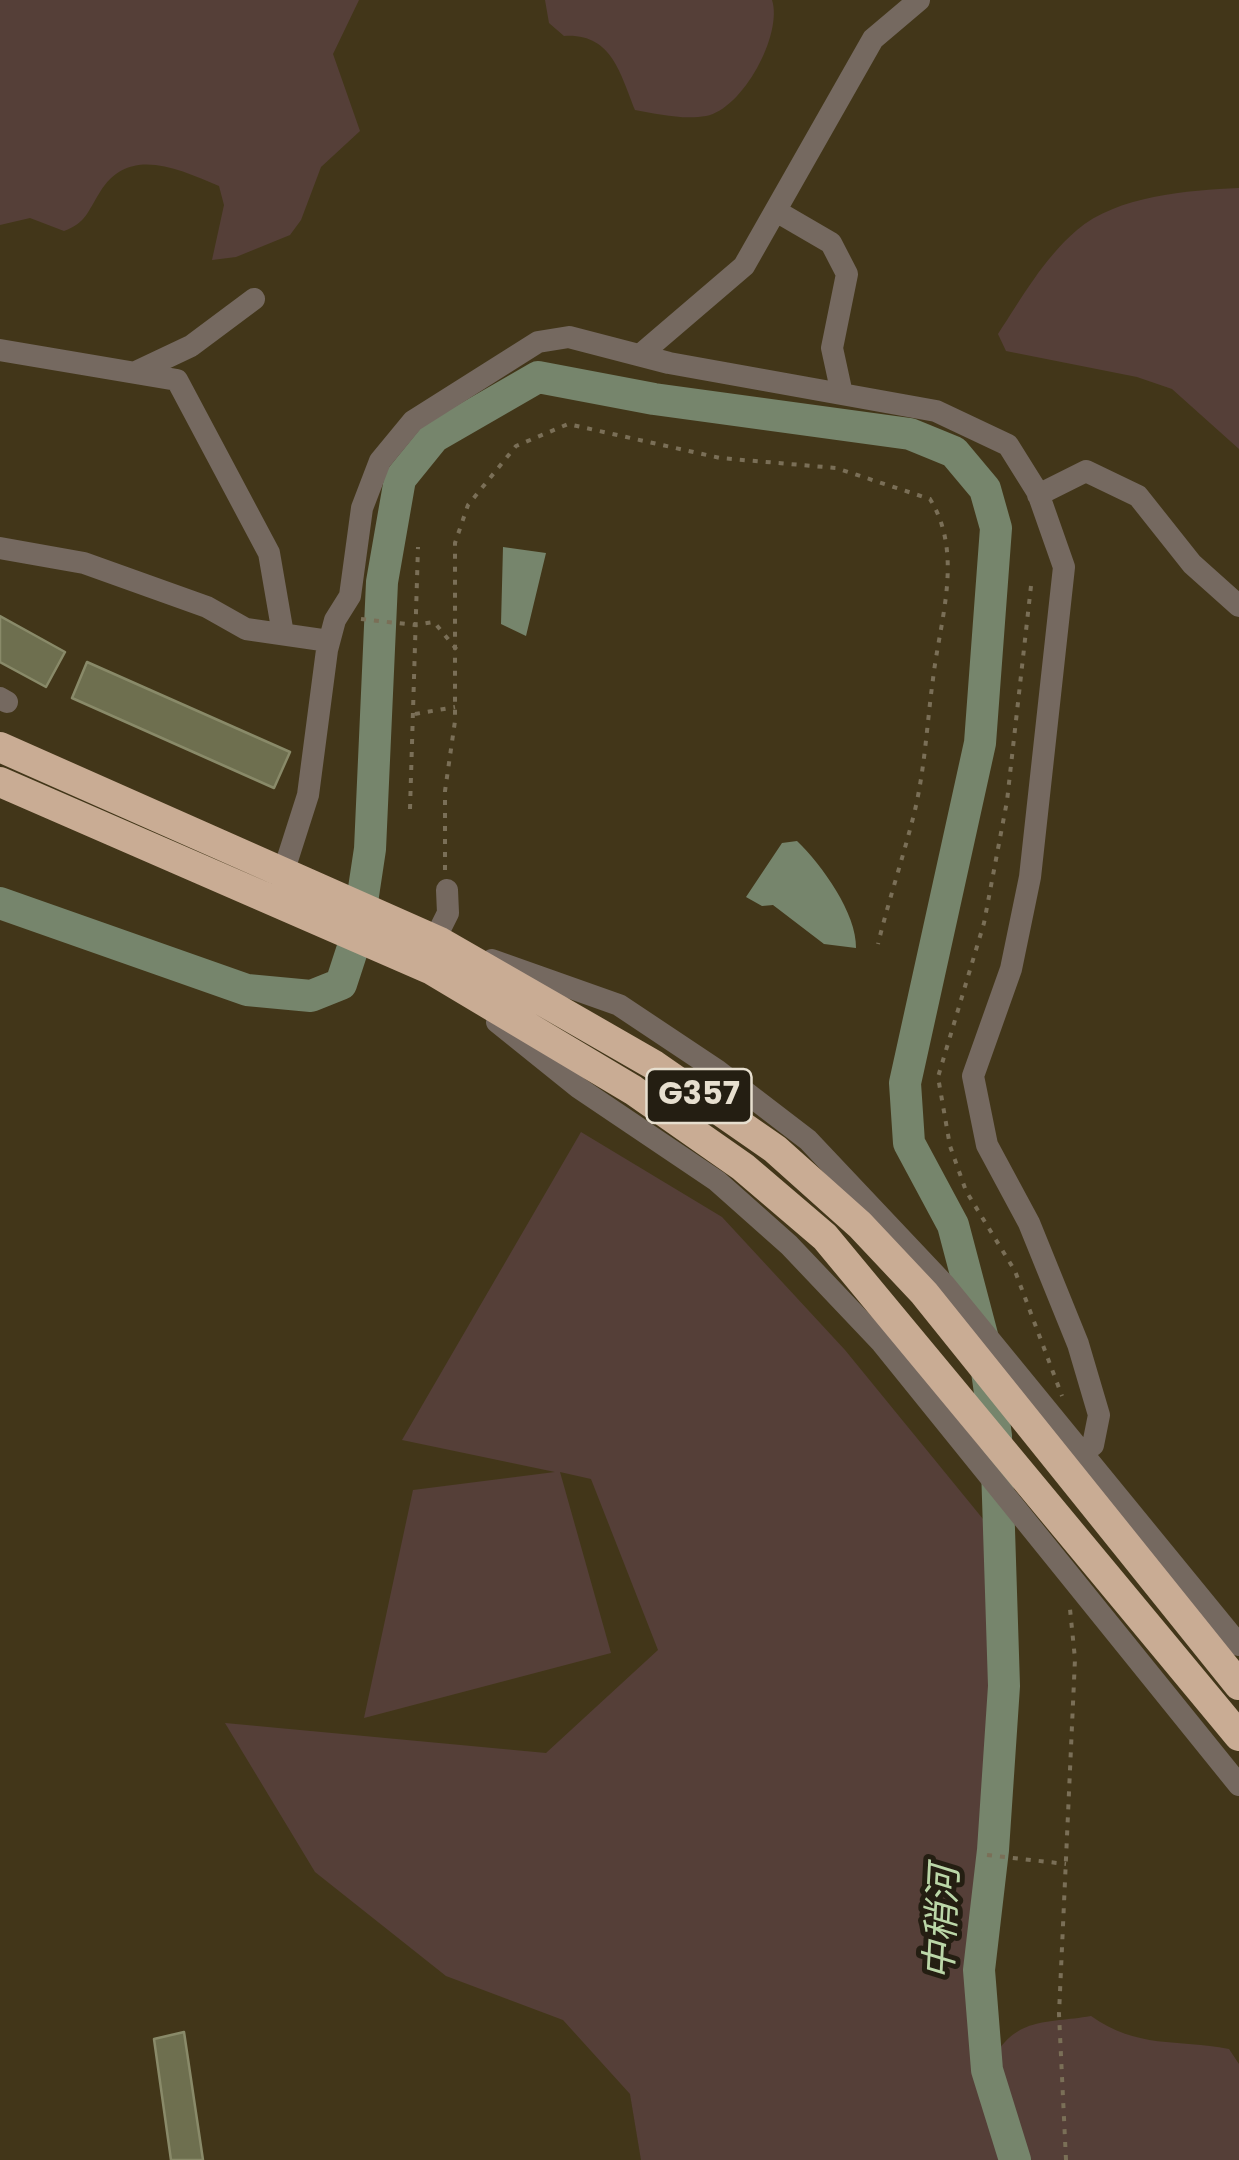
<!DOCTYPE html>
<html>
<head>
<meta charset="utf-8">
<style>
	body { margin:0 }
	canvas { display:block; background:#423619 }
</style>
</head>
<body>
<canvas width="1239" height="2160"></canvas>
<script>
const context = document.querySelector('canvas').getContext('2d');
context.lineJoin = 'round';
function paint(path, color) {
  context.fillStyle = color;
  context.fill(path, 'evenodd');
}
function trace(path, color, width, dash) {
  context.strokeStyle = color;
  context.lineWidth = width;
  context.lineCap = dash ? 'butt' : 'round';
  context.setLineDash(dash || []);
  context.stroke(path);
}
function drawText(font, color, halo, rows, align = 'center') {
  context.font = font + ' Poppins,"Noto Sans SC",sans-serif';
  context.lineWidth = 10;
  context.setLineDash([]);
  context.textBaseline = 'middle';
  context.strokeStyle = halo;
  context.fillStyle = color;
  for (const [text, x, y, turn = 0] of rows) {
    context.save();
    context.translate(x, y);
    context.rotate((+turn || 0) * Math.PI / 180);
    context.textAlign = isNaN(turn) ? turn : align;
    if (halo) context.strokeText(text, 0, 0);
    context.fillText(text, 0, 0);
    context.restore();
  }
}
paint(new Path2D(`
	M0,0h359l-26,54 27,77 -39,36 -20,53 -11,15 -54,22 -24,3 12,-55 -5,-19c-41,-17 -90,-41 -119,6 -12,19 -14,31 -36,39l-34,-13 -30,7z
	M545,0h227c11,34 -29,109 -66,116 -23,4 -48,-2 -71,-6 -15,-38 -24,-77 -71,-74l-15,-13z
	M1239,188v261l-67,-60 -35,-12 -131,-26 -8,-17c23,-35 46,-76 79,-104 39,-34 112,-40 162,-42z
	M581,1132l141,85 123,133 138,169 21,167 -11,164 -14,120 8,100 28,90h-374l-11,-66 -67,-74 -117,-44 -131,-104 -90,-149 321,30 112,-103 -67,-171 -31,-7 51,181 -247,65 49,-228 142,-18 -153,-32z
	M1091,2016c47,33 85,23 138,33l10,15v96h-218l-30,-97c24,-47 54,-39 100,-47z`), '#553f38');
paint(new Path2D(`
	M503,547l43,6 -20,83 -25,-12z
	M797,841c25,24 60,73 59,107l-32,-4 -51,-39 -11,1 -16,-9 36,-54z`), '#76856c');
trace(new Path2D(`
	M0,903l247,87 64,6 30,-12 16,-49 13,-86 12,-267 18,-103 34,-42 104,-60 116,22 256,35 44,18 31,37 11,39 -16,215 -75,340 4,60 44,82 29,110 14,101 8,250 -11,164 -14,120 8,100 28,90`), '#76856c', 32);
const building = new Path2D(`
	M0,616l65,36 -19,35 -46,-25z
	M87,662l203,90 -16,36 -202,-90z
	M184,2032l19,128h-32l-17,-121z`);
paint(building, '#6e6f4f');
trace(building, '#898a69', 2.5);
trace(new Path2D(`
	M1031,586l-24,215 -23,122 -46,154 12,69 16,45 49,80 47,125
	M361,619l54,6 19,-3 23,28
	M415,714l40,-7
	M410,809l8,-262
	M445,870v-79l10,-70v-178l13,-38 48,-59 52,-22 152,34 116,10 94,31c34,55 10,120 3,180 -6,44 -8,88 -18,131 -11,45 -26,89 -37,134
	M987,1855l79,9
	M1066,2160l-7,-146 16,-355 -5,-50`), '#7a6f57', 4, [5, 8]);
trace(new Path2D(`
	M776,211l55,32 16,31 -15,74 10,46
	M0,350l177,30 92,173 14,81
	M640,355l104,-89 129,-227 46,-39
	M136,372l55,-26 63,-47
	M1038,495l48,-24 52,25 54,68 47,42
	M0,548l84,15 123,44 39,22 83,12
	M0,698l7,4
	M284,870l24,-75 19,-145 8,-30 15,-24 12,-88 18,-47 33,-40 125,-79 31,-5 100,26 267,48 72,34 30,48 26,74 -34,310 -19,92 -38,107 14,69 42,78 49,121 21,71 -6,30 -9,6
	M435,939l13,-26 -1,-23
	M492,960l127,45 99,66 90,69 136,144 295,361
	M497,1022l82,66 138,93 72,64 93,98 357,442`), '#756960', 22);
trace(new Path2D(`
	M0,747l440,195 214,123 121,84 85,76 64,68 315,392
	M0,782l432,188 201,120 110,77 82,70 414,499`), '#c9ac94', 30);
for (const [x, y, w] of [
	[699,1096,105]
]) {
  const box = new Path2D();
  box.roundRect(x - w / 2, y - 27, w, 54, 8);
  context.fillStyle = '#241e12';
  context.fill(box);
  trace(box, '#e7dfcf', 2.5);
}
drawText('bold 32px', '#e7dfcf', null, [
	["G357",699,1096]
]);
drawText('italic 38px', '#bbd7a8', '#241e12', [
	["中稍河",945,1923,-87]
]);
</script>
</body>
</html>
